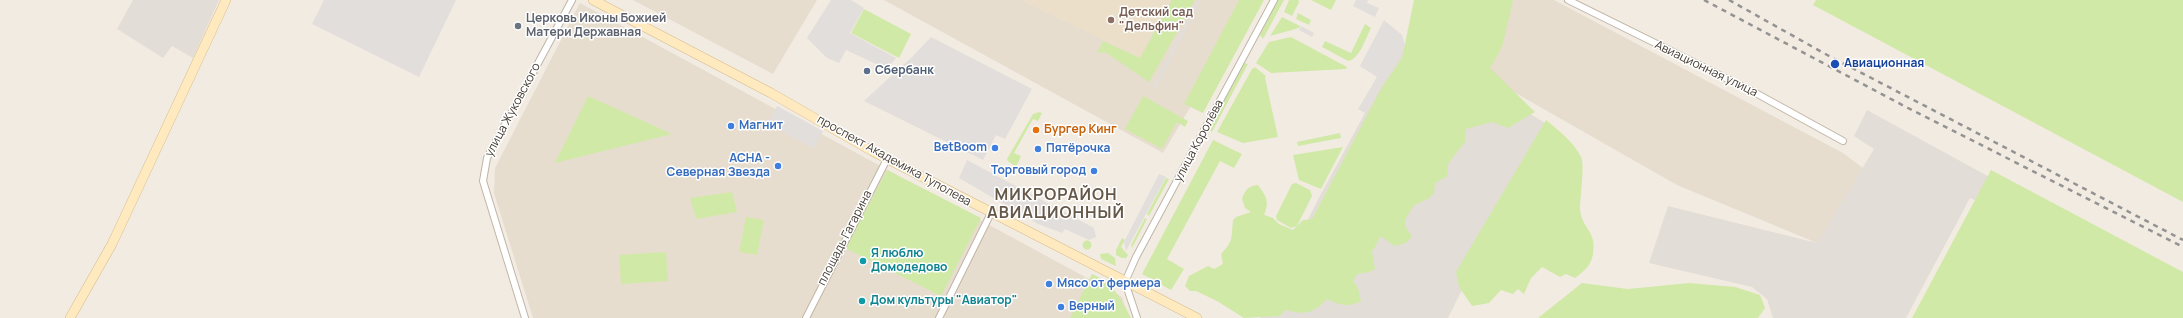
<!DOCTYPE html>
<html>
<head>
<meta charset="utf-8">
<style>
	body { margin:0 }
	canvas { display:block; background:#f2ebe1 }
</style>
</head>
<body>
<canvas width="2183" height="318"></canvas>
<script>
const context = document.querySelector('canvas').getContext('2d');
context.lineJoin = 'round';
function paint(path, color) {
  context.fillStyle = color;
  context.fill(path, 'evenodd');
}
function trace(path, color, width, dash) {
  context.strokeStyle = color;
  context.lineWidth = width;
  context.lineCap = dash ? 'butt' : 'round';
  context.setLineDash(dash || []);
  context.stroke(path);
}
function drawText(font, color, halo, rows, align = 'center') {
  context.font = font + ' Manrope,sans-serif';
  context.lineWidth = 3;
  context.setLineDash([]);
  context.textBaseline = 'middle';
  context.strokeStyle = halo;
  context.fillStyle = color;
  for (const [text, x, y, turn = 0] of rows) {
    context.save();
    context.translate(x, y);
    context.rotate((+turn || 0) * Math.PI / 180);
    context.textAlign = isNaN(turn) ? turn : align;
    if (halo) context.strokeText(text, 0, 0);
    context.fillText(text, 0, 0);
    context.restore();
  }
}
paint(new Path2D(`
	M633,0h184l-44,74z
	M884,0h370l-91,153z
	M1421,0h133l289,153 20,15 -46,75 -140,-58 -244,-139z
	M580,3l542,294 6,21h-595l-39,-125 1,-25z`), '#e6ddcf');
paint(new Path2D(`
	M133,0h86l-26,58 -21,-12 -9,12 -46,-29z
	M1405,45l19,3 121,75 -97,195h-187l-3,-2 64,-124 43,-79z
	M1867,110l128,70 -13,23 -12,-5 -64,120h-133l-6,-19 -15,-12 -103,-24 19,-57 149,37 57,-94 -20,-13z`), '#e3ddd7');
paint(new Path2D(`
	M1021,0h150l-31,58z`), '#ecdfca');
paint(new Path2D(`
	M1172,0h23l-46,82 -44,-30 -8,1 6,-12 37,17z
	M1239,0h25l-61,113 -19,-9z
	M1278,0h6l-21,39 -3,-4z
	M1289,0h9l1,2 -7,14 -8,-4z
	M1311,0h25l-5,10z
	M1414,0h99l-11,47 -12,21 45,44 -27,16 -16,-6 -26,7 -1,13 -18,23 1,11 -13,7 -1,10 -6,6 -14,6 -9,15 1,8 6,8 -6,7 -12,3 -13,-10 -9,16 3,17 -6,3 -12,2 -4,7 5,7 3,13c-12,7 -22,4 -34,-2 -14,15 -22,16 -41,11l-7,6 -35,2 -27,-17 -21,-10h-6l-5,-5 4,-10 19,-10 6,3 9,-5 -2,-10c13,-14 10,-16 12,-34l3,-3 15,-5 -6,-4 -3,-9c3,-9 6,-13 16,-14 8,11 12,16 6,30l-8,-3 17,6 6,6 14,6 4,-4 -6,2 -14,-8 -1,-4 16,-32 4,-1 14,7 2,6 -15,30 6,-6 9,-1 70,-132 20,-29z
	M1816,0h367v202l-370,-197z
	M864,9l47,25 -12,24 -48,-25z
	M1298,13l13,7 -2,5 -13,-6z
	M1282,17l18,9 -1,2 -29,8z
	M1365,24l6,4c-5,9 -11,31 -23,33l-26,-14 3,-6 26,12z
	M1291,37l56,30 -1,2 -75,4 -15,-10 13,-21z
	M1244,63l4,1 -36,68 -3,-3z
	M1255,67l11,9 -1,2 13,59 -35,6 -26,-11 35,-63z
	M588,96l84,38 -117,29z
	M1143,96l45,25 -3,6 -8,-5 -15,27 -37,-20z
	M1039,112l3,1 -4,8 -5,-2 -19,34 7,3 -5,11 -8,-6 -1,-2 26,-45z
	M1546,120c13,11 27,21 35,37 4,8 -1,41 -1,52 2,21 17,21 13,45 -2,12 -9,17 -18,24l-9,-4 -6,3 -18,-10 -11,11 -7,16 -6,-5 -5,5 -12,-4 -12,13 -17,3 -13,-19 -3,-15z
	M1340,133l1,5 -43,8 -1,-4z
	M1213,140l29,14 -8,14 -14,-7 -53,98 17,10 -13,21 -29,-16z
	M1343,147l-22,42 -22,-9 -6,-25z
	M887,170l94,48 -40,78 -96,-48z
	M1991,170l192,102v46h-271z
	M1166,178l3,1 -20,37 -2,-2z
	M732,192l5,20 -41,7 -6,-21z
	M746,217l18,3 -7,35 -18,-3z
	M1145,218l2,1 -15,29 -1,-3z
	M1122,238l3,2 -4,7 7,8 -2,3h-4l-6,-3v-5z
	M1082.5 245a4.5 4.5 0 1 1 9 0a4.5 4.5 0 1 1-9 0Z
	M666,252l2,29 -47,3 -2,-29z
	M1108,253l7,5 1,8 -15,-7 -1,-5z
	M1092,274c21,9 29,24 39,44h-61z
	M1582,283l46,6 61,-6 46,4 25,8 5,13 -7,10h-220z`), '#d1e9a7');
paint(new Path2D(`
	M324,0h132l-37,77 -107,-53z
	M831,0h20l13,8 -14,25 46,25 -9,11 -41,-19 -7,13 -12,-5 -20,-20z
	M1198,0h3l-46,89 -2,-2z
	M1356,0h12l-1,3 12,5 -4,9 -22,-11z
	M1384,20l18,15 3,10 -40,68 -7,-4 19,-32 -17,-11z
	M1301,26l13,7 -2,4 -13,-7z
	M931,37l101,52 -27,50 -9,-4 -13,25 -119,-59 49,-45z
	M777,106l46,25 -9,17 -44,-23v-6z
	M967,160l127,68 2,9 -7,3 -24,-11 -3,4 -24,-9 -79,-46z
	M1159,174l7,3 -40,74 -2,-9z`), '#e2dedb');
const street = new Path2D(`
	M1568,0l184,91 91,50
	M525,318l-42,-137 4,-23 85,-158
	M806,318l81,-159
	M939,318l52,-105
	M1137,318l-12,-36 11,-25 138,-257`);
const secondary = new Path2D(`
	M593,0l178,93 101,58 325,167
	M70,318l42,-74 114,-244`);
trace(street, '#c0b5a7', 8);
trace(secondary, '#d4bc8e', 10);
trace(street, '#fff', 6);
trace(secondary, '#ffe9be', 9);
trace(new Path2D(`
	M1704,0l204,108 275,139
	M1729,0l100,56 354,184`), '#939393', 2.5, [5, 5]);
for (const [x, y, r, color] of [
	[1111,20,4,"#8d6e63"],
	[518,26,4,"#6b7280"],
	[1835,64,5,"#1a4fb4"],
	[867,71,4,"#5c6f8a"],
	[731,126,4,"#3f7fe0"],
	[1036,130,4,"#e8710a"],
	[995,148,4,"#3f7fe0"],
	[1038,149,4,"#3f7fe0"],
	[778,166,4,"#3f7fe0"],
	[1094,171,4,"#3f7fe0"],
	[863,261,4,"#0f9aa8"],
	[1049,284,4,"#3f7fe0"],
	[862,301,4,"#0f9aa8"],
	[1061,307,4,"#3f7fe0"]
]) {
  const dot = new Path2D();
  dot.arc(x, y, r, 0, 2 * Math.PI);
  context.fillStyle = color;
  context.fill(dot);
  trace(dot, '#fff', 1.5);
}
drawText('bold 12px', '#785e54', '#fff', [
	["Детский сад",1119,13],
	["\"Дельфин\"",1119,27]
], 'left');
drawText('bold 12px', '#5b616d', '#fff', [
	["Церковь Иконы Божией",526,19],
	["Матери Державная",526,33]
], 'left');
drawText('bold 12px', '#164399', '#fff', [
	["Авиационная",1844,64]
], 'left');
drawText('12px', '#433b32', '#fff', [
	["Авиационная улица",1706,69,26],
	["улица Жуковского",513,110,-62],
	["улица Королёва",1199,141,-62],
	["проспект Академика Туполева",894,161,29],
	["площадь Гагарина",845,238,-63]
]);
drawText('bold 12px', '#4e5e75', '#fff', [
	["Сбербанк",875,71]
], 'left');
drawText('bold 12px', '#366cbe', '#fff', [
	["Магнит",739,126],
	["BetBoom",987,148,"right"],
	["Пятёрочка",1046,149],
	["АСНА -",770,159,"right"],
	["Северная Звезда",770,173,"right"],
	["Торговый город",1086,171,"right"],
	["Мясо от фермера",1057,284],
	["Верный",1069,307]
], 'left');
drawText('bold 12px', '#c56008', '#fff', [
	["Бургер Кинг",1044,130]
], 'left');
drawText('bold 12px', '#0d838f', '#fff', [
	["Я люблю",871,254],
	["Домодедово",871,268],
	["Дом культуры \"Авиатор\"",870,301]
], 'left');
context.letterSpacing = '1px';
drawText('bold 16px', '#665849', '#fff', [
	["МИКРОРАЙОН",1056,196],
	["АВИАЦИОННЫЙ",1056,214]
]);
context.letterSpacing = '0px';
</script>
</body>
</html>
